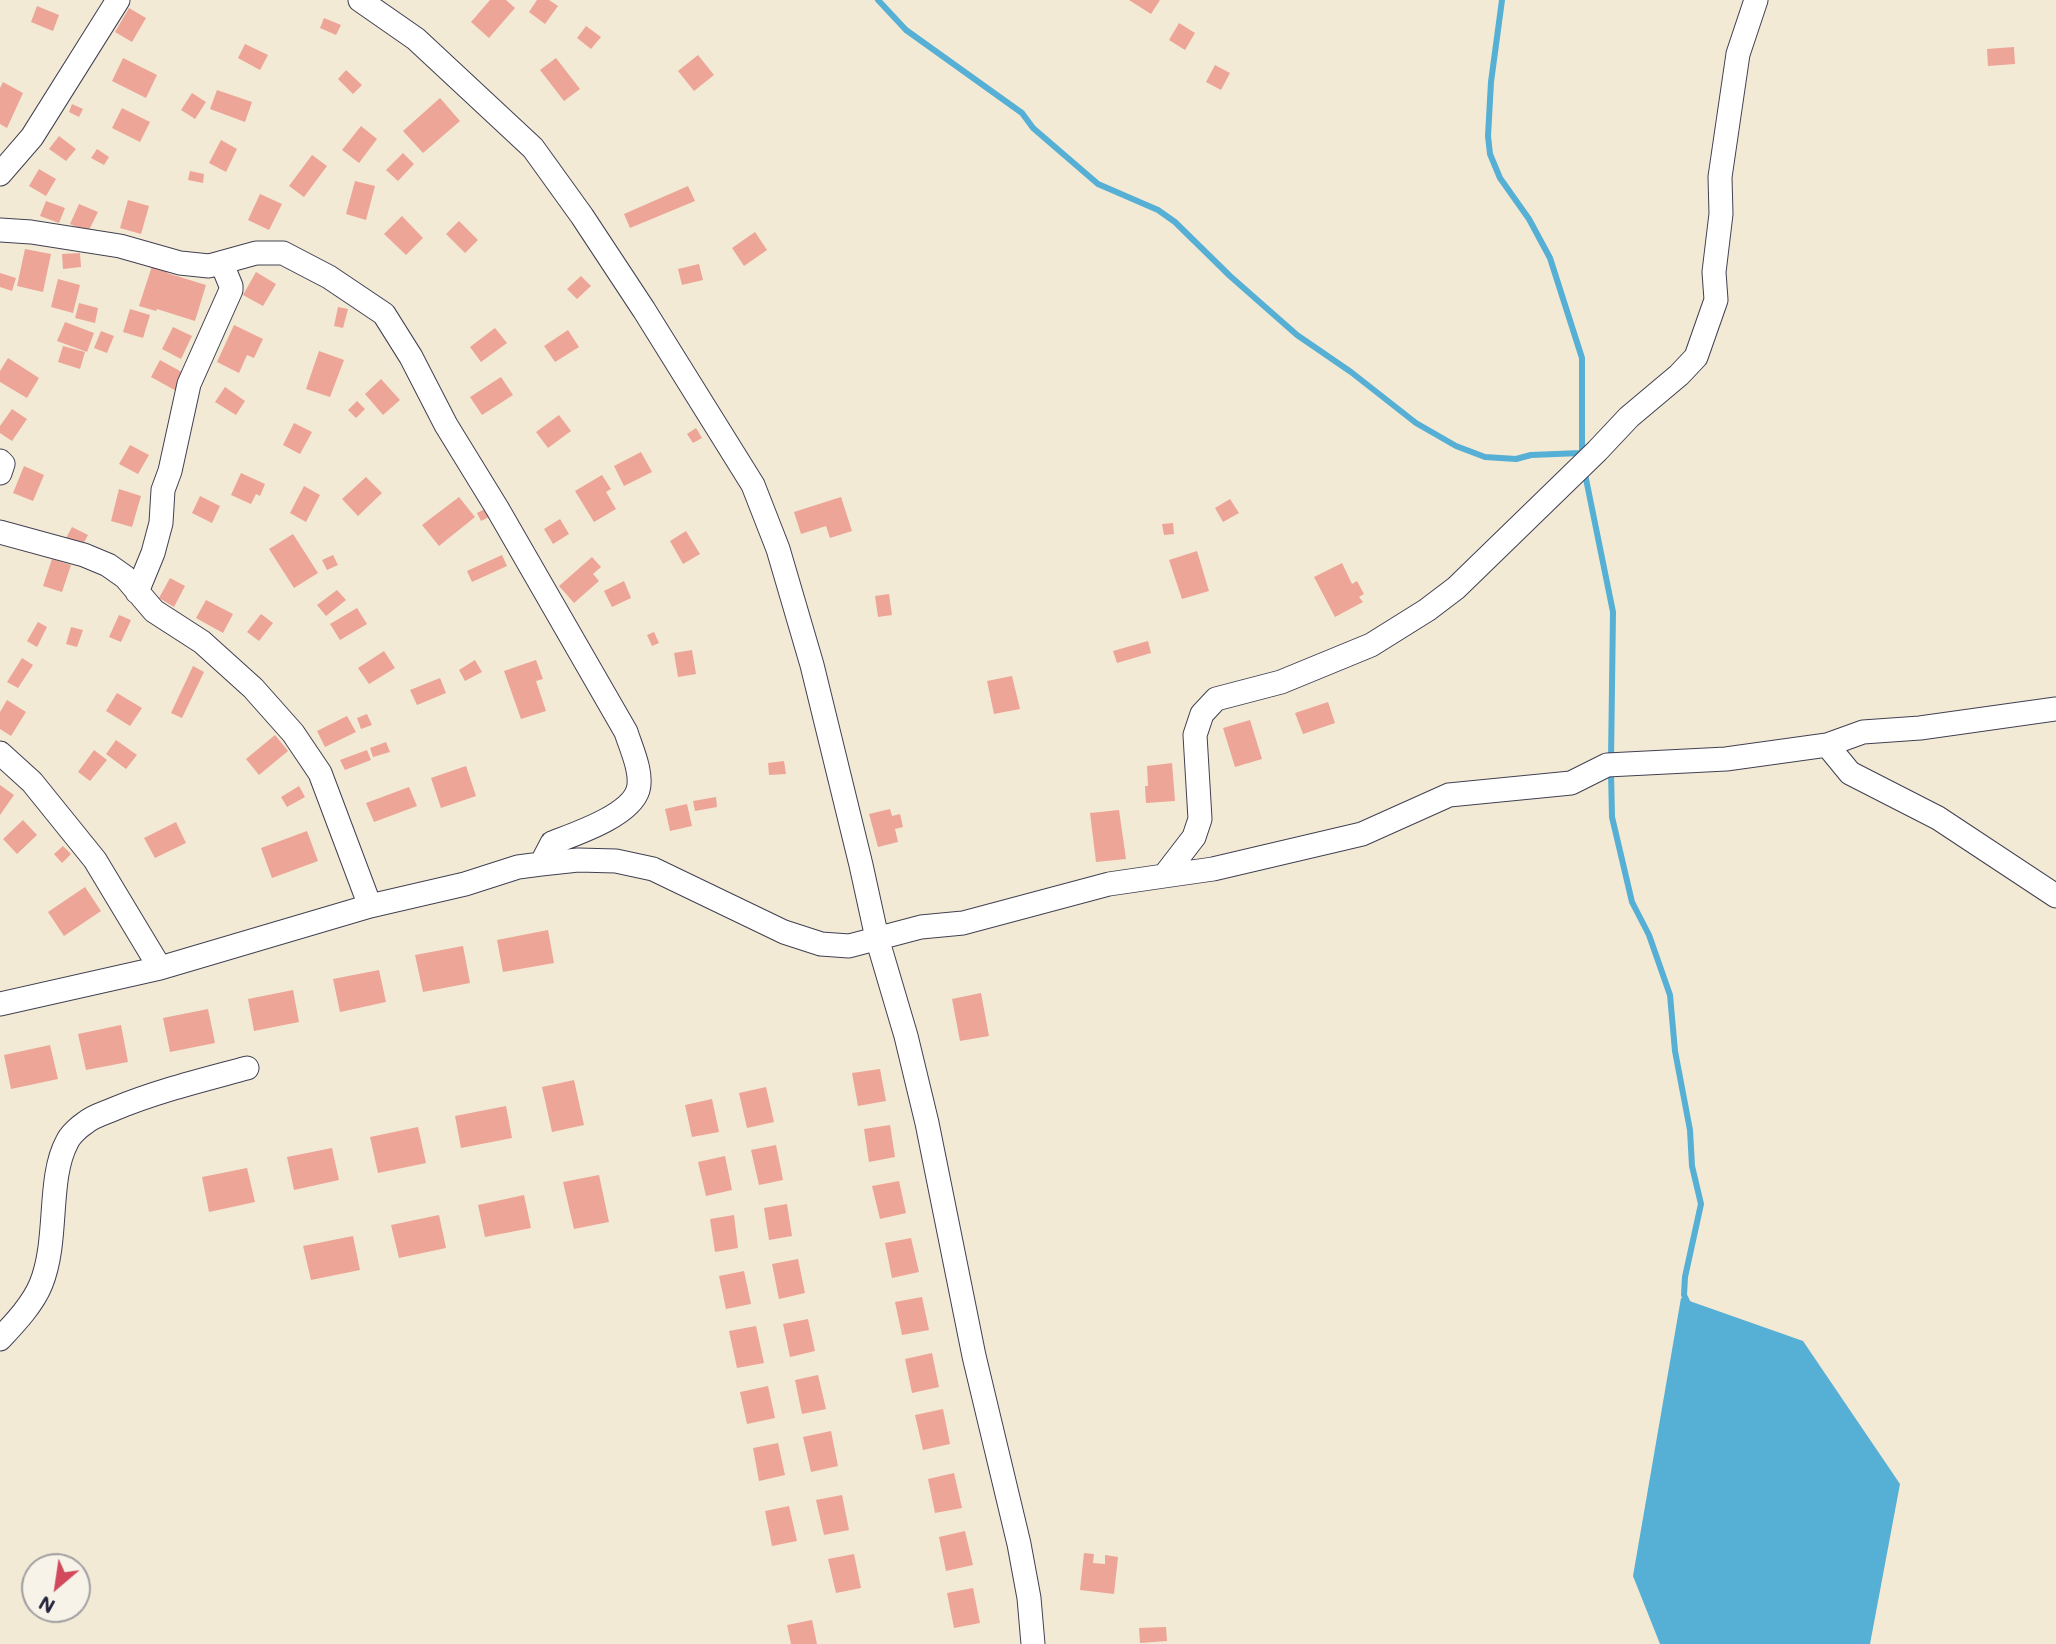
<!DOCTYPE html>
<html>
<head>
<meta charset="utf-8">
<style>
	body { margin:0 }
	#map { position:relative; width:2056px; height:1644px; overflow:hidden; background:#f3ead5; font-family:Mali,sans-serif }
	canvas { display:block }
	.north { position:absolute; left:21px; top:1553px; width:70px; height:70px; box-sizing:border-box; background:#f7f3e8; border:2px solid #a29fa3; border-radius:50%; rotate:209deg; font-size:19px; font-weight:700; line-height:28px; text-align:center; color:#22223b }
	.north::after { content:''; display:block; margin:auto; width:24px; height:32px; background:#d1495b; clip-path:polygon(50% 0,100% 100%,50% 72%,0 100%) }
</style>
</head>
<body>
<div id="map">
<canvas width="2056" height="1644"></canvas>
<div class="north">N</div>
</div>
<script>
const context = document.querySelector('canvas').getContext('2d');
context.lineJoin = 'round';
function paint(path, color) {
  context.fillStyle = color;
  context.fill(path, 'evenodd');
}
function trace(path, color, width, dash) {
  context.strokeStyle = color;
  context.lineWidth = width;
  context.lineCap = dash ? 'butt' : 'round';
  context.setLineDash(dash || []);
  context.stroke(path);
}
paint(new Path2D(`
	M1681,1298l122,43 97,143 -30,160h-210l-27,-68z`), '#56afd4');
trace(new Path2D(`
	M878,0l28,30 116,83 11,15 65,56 60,26 17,12 55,54 67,59 54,37 65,51 40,23 29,11 31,2 15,-4 50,-2
	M1502,0l-11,82 -3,54 2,18 10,24 29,41 21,39 32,100v101
	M1584,469l29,143 -2,148
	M1611,771l1,46 20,85 17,33 21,60 5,56 15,79 2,36 9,38 -16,73 -1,18 6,13`), '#56afd4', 6);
paint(new Path2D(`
	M490,0h16l9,8 -26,30 -18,-16z
	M537,0h12l9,6 -13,18 -16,-12z
	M1129,0h31l-9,14z
	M37,6l22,9 -6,16 -22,-9z
	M129,8l17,10 -14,24 -17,-10z
	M324,18l17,7 -5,10 -16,-7z
	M1179,23l16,10 -10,17 -16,-10z
	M586,26l15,11 -10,12 -14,-11z
	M245,44l23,11 -8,15 -22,-12z
	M2014,47l1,17 -27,2 -1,-17z
	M698,55l16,20 -20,16 -16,-20z
	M123,58l34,17 -11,23 -34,-17z
	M556,58l24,31 -16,12 -24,-31z
	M1215,65l15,8 -9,17 -15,-8z
	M346,70l16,15 -9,9 -15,-15z
	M3,82l20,11 -16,35 -7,-4v-36z
	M217,90l35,12 -7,20 -35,-13z
	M192,93l14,9 -11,17 -14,-9z
	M440,98l20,23 -37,32 -20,-22z
	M72,104l11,5 -4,8 -10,-5z
	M122,108l28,14 -10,20 -28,-14z
	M361,126l16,13 -18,24 -17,-13z
	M59,136l17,13 -10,12 -17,-12z
	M221,140l16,9 -11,23 -17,-9z
	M97,149l12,8 -5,8 -13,-7z
	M403,153l11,11 -16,17 -12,-11z
	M312,155l15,11 -23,31 -15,-11z
	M39,169l17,10 -10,17 -17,-10z
	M190,171l14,3 -1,9 -15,-3z
	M355,181l20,5 -9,34 -20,-6z
	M688,186l7,15 -65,27 -6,-14z
	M260,194l22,10 -13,26 -21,-10z
	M128,200l21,6 -8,28 -21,-6z
	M46,201l19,7 -6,15 -19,-7z
	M79,204l19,8 -10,20 -18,-8z
	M402,216l21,22 -17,17 -22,-21z
	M459,221l19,19 -13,13 -19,-19z
	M755,232l12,18 -23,16 -12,-18z
	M25,249l26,5 -8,38 -26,-6z
	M80,253l1,14 -18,2 -1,-15z
	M153,263l15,5 -1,5 39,12 -11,36 -38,-12 -1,2 -17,-5z
	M699,264l4,16 -21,5 -4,-16z
	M256,272l20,12 -13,22 -20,-11z
	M0,273l16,5 -4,13 -12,-4z
	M581,276l10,10 -14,13 -10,-10z
	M58,279l22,6 -7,28 -22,-6z
	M79,303l19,5 -3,15 -20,-5z
	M338,307l10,2 -5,19 -9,-2z
	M130,309l20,6 -7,23 -20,-6z
	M65,322l29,11 -7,19 -30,-11z
	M234,325l29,14 -9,19 -7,-3 -8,18 -22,-11z
	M173,327l19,9 -11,23 -19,-10z
	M495,328l12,15 -26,19 -11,-15z
	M568,330l11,17 -24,15 -11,-16z
	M101,331l13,5 -7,17 -13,-5z
	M63,346l22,6 -5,17 -22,-7z
	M319,351l25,9 -14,37 -24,-8z
	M8,358l31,20 -12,20 -27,-16v-11z
	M160,360l29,16 -9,17 -29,-16z
	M501,377l12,18 -31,20 -12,-18z
	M381,379l19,21 -17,15 -18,-21z
	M225,387l20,14 -9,14 -21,-13z
	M357,401l8,8 -9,9 -8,-8z
	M12,409l15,10 -15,22 -12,-8v-7z
	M559,415l12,16 -23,17 -12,-16z
	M294,423l18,9 -12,22 -17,-9z
	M696,428l6,10 -9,5 -6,-9z
	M130,445l19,10 -11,19 -19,-10z
	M641,452l11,20 -28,14 -10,-20z
	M24,466l20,9 -11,26 -20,-8z
	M241,473l24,11 -5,12 -4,-2 -5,10 -20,-9z
	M602,475l9,14 -5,3 10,17 -22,13 -19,-31z
	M366,477l16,16 -24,23 -16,-17z
	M304,486l16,9 -14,27 -16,-9z
	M119,489l22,7 -9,31 -21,-6z
	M200,496l20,10 -8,17 -20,-10z
	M459,497l16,20 -36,29 -17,-21z
	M841,497l11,34 -22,7 -4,-12 -25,8 -7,-22z
	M1230,499l9,14 -16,9 -8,-14z
	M485,509l4,8 -8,4 -4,-8z
	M560,519l9,15 -16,10 -9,-15z
	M1173,523l1,11 -10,1 -2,-11z
	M72,527l16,8 -6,11 -16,-8z
	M686,531l14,23 -17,10 -13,-23z
	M293,534l25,39 -24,15 -25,-39z
	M1197,551l12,40 -27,8 -13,-39z
	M333,555l5,10 -11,5 -5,-10z
	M502,555l5,11 -35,16 -5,-11z
	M592,557l9,10 -8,7 6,7 -25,22 -15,-17z
	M52,559l19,6 -9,27 -19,-6z
	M1342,563l10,21 5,-3 7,13 -5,3 4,5 -28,15 -21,-40z
	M170,578l15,8 -11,21 -15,-9z
	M624,581l7,17 -19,9 -8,-16z
	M337,590l9,10 -20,16 -9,-11z
	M889,594l3,21 -14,2 -3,-21z
	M206,600l27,14 -10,19 -27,-15z
	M357,608l10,16 -27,16 -10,-16z
	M261,614l12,9 -14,18 -12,-9z
	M119,615l12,5 -10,22 -12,-5z
	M38,622l9,5 -10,20 -10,-6z
	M71,627l12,3 -6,17 -11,-3z
	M654,632l5,11 -7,3 -5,-11z
	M1148,641l3,12 -34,10 -4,-12z
	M692,650l4,24 -18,3 -4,-24z
	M384,651l11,17 -26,16 -11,-16z
	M22,658l11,7 -15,23 -11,-6z
	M475,660l7,12 -17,9 -6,-11z
	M536,660l7,19 -7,2 10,30 -25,8 -17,-48z
	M193,666l11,6 -22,46 -11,-5z
	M1012,676l8,33 -26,5 -7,-33z
	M440,678l6,15 -29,12 -7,-15z
	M117,693l25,15 -12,18 -24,-15z
	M7,700l19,12 -15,24 -11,-7v-17z
	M1328,702l7,21 -32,11 -8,-21z
	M367,714l5,11 -11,4 -4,-11z
	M347,716l9,16 -31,15 -8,-16z
	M1250,720l12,39 -27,8 -12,-39z
	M275,735l13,16 -29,24 -13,-16z
	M116,740l21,15 -11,14 -20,-15z
	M386,742l4,10 -17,5 -3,-9z
	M94,750l13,10 -17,21 -12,-9z
	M367,750l4,10 -26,10 -5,-10z
	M784,761l2,13 -17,1 -1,-12z
	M1172,763l3,38 -29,2 -1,-17h3l-1,-20z
	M466,766l10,30 -35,12 -10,-30z
	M0,785l14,10 -14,20z
	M299,786l6,11 -18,10 -6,-10z
	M409,787l8,19 -43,16 -8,-19z
	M716,797l1,10 -22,4 -2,-10z
	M687,804l5,22 -22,5 -5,-22z
	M890,809l2,7 8,-2 3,13 -8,2 3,13 -20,5 -9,-33z
	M1119,810l7,49 -30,3 -6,-49z
	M23,820l14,15 -20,19 -14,-15z
	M176,822l10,21 -31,15 -11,-20z
	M307,831l11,30 -46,17 -11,-30z
	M63,846l8,8 -9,9 -8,-9z
	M85,887l16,24 -37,25 -16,-24z
	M548,930l6,33 -51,9 -6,-32z
	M463,946l7,37 -47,9 -8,-37z
	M379,970l7,32 -46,10 -7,-33z
	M293,990l6,32 -45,9 -6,-32z
	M981,993l8,43 -29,5 -8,-42z
	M208,1009l7,34 -45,9 -7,-34z
	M121,1025l7,37 -42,8 -8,-36z
	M50,1045l8,34 -47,10 -7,-34z
	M880,1069l6,32 -28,5 -6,-33z
	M574,1080l10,45 -32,7 -10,-45z
	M766,1087l8,35 -27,6 -8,-35z
	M712,1099l7,33 -27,5 -7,-32z
	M506,1106l6,32 -51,10 -6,-32z
	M890,1125l5,32 -26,5 -5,-33z
	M418,1127l8,36 -48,10 -8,-36z
	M776,1145l7,35 -24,5 -8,-35z
	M332,1148l7,32 -45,10 -7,-33z
	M725,1156l7,34 -26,6 -8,-34z
	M247,1168l8,34 -46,10 -7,-35z
	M599,1175l10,47 -35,7 -11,-47z
	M899,1181l7,32 -26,6 -8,-33z
	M524,1195l7,33 -46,9 -7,-32z
	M787,1204l5,32 -23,4 -5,-32z
	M439,1215l7,33 -47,10 -8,-33z
	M734,1215l4,33 -23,4 -5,-33z
	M353,1236l7,34 -49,10 -8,-34z
	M911,1238l8,34 -27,6 -7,-35z
	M798,1259l7,34 -26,6 -7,-35z
	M744,1271l7,33 -25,5 -7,-33z
	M922,1297l7,33 -27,5 -7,-33z
	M808,1319l7,32 -25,6 -7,-33z
	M756,1326l8,37 -27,5 -8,-37z
	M932,1353l7,34 -27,6 -7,-34z
	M818,1375l8,34 -24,5 -7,-34z
	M768,1386l7,32 -28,6 -7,-32z
	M943,1409l7,35 -27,6 -8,-35z
	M831,1431l7,35 -27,6 -8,-35z
	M778,1443l7,32 -26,6 -6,-33z
	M954,1473l8,35 -27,5 -7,-34z
	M842,1495l7,35 -25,5 -8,-35z
	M789,1506l8,35 -25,5 -7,-35z
	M965,1531l8,34 -27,6 -7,-34z
	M1084,1553l10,1 -1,9 12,1v-9l13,2 -4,37 -34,-4z
	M854,1554l7,34 -25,5 -8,-34z
	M973,1588l7,35 -26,5 -7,-35z
	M812,1620l5,24h-26l-4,-19z
	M1166,1627l1,14 -27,2 -1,-15z`), '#eca597');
const minor = new Path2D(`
	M360,0l56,39 117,109 49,68 62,94 109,175 25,64 34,116 49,200 16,73 29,98 21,87 47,233 45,188 10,54 4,46
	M0,174l32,-37 86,-137
	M0,230l31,2 89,14 60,17 29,3 47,-13h27l46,24 55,37 27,43 35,68 51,83 129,224c5,16 17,41 12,58 -8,26 -63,44 -86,53l-11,21
	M0,461l3,3 -3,9
	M0,532l84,23 24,10 17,12 29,34 48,31 51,46 40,45 27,40 50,133
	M137,592l16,-39 8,-30 2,-33 7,-19 19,-87 42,-94v-4l-9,-22
	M1827,745l23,28 88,45 118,78
	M0,753l32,29 63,78 65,108
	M1164,876l49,-7 149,-35 87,-39 122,-12 36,-18 119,-6 101,-14 36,-13 57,-4 136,-19
	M0,1004l160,-36 210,-62 95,-22 53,-17 23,-3 37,-4 38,1 37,8 131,63 37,12 28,2 72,-19 42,-4 146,-39 55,-8 30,-39 6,-18 -5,-84 7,-21 14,-15 65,-17 90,-37 56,-35 29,-22 141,-137 32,-34 50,-42 17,-18 20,-57 -2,-28 7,-58 -1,-37 18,-123 18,-54
	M0,1339c15,-16 33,-35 41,-55 18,-44 6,-105 26,-142 3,-7 12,-15 18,-19 8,-7 20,-10 29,-14 43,-18 89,-29 133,-41`);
trace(minor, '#414052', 25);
trace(minor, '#fff', 23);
</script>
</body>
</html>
